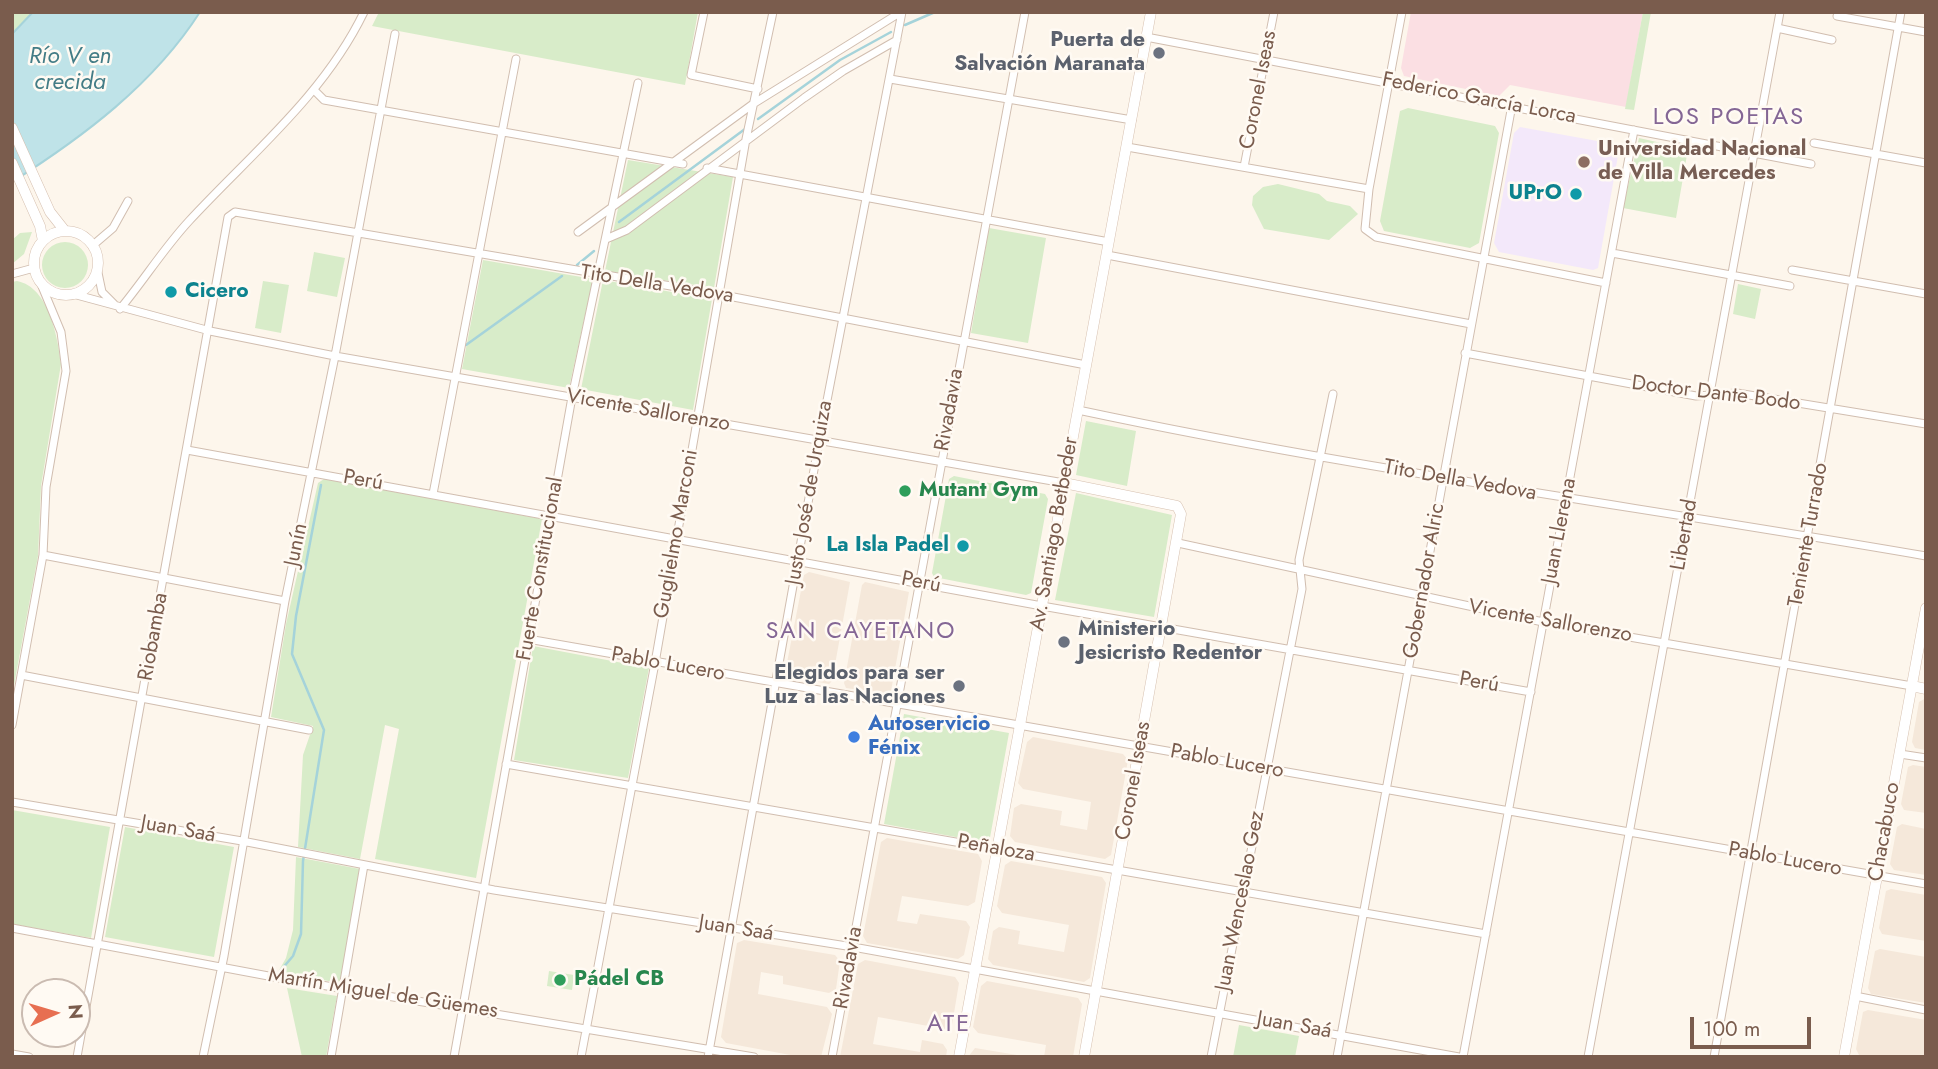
<!DOCTYPE html>
<html>
<head>
<meta charset="utf-8">
<style>
	body { margin:0 }
	#map { position:relative; width:1938px; height:1069px; overflow:hidden; background:#fdf6ec; font-family:Jost,sans-serif }
	canvas { display:block }
	.frame { position:absolute; inset:0; border:14px solid #7a5c4d; pointer-events:none }
	.north { position:absolute; left:21px; top:978px; width:70px; height:70px; box-sizing:border-box; background:#fffaf3; border:2px solid #cabbb1; border-radius:50%; rotate:86deg; font-size:19px; font-weight:700; line-height:28px; text-align:center; color:#7a5c4d }
	.north::after { content:''; display:block; margin:auto; width:24px; height:32px; background:#e76f51; clip-path:polygon(50% 0,100% 100%,50% 72%,0 100%) }
	.scale { position:absolute; left:1690px; top:1017px; width:121px; height:32px; box-sizing:border-box; border:4px solid #7a5c4d; border-top:0; padding-left:9px; font-size:21px; line-height:24px; white-space:nowrap; color:#7a5c4d; -webkit-text-stroke:5px #fffaf3; paint-order:stroke }
</style>
</head>
<body>
<div id="map">
<canvas width="1938" height="1069"></canvas>
<div class="frame"></div>
<div class="north">N</div>
<div class="scale">100 m</div>
</div>
<script>
const context = document.querySelector('canvas').getContext('2d');
context.lineJoin = 'round';
function paint(path, color) {
  context.fillStyle = color;
  context.fill(path, 'evenodd');
}
function trace(path, color, width, dash) {
  context.strokeStyle = color;
  context.lineWidth = width;
  context.lineCap = dash ? 'butt' : 'round';
  context.setLineDash(dash || []);
  context.stroke(path);
}
function drawText(font, color, halo, rows, align = 'center') {
  context.font = font + ' Jost,sans-serif';
  context.lineWidth = 5;
  context.setLineDash([]);
  context.textBaseline = 'middle';
  context.strokeStyle = halo;
  context.fillStyle = color;
  for (const [text, x, y, turn = 0] of rows) {
    context.save();
    context.translate(x, y);
    context.rotate((+turn || 0) * Math.PI / 180);
    context.textAlign = isNaN(turn) ? turn : align;
    if (halo) context.strokeText(text, 0, 0);
    context.fillText(text, 0, 0);
    context.restore();
  }
}
paint(new Path2D(`
	M809,572l41,10 -18,99 -3,3 -42,-8 -2,-3 19,-98z
	M865,582l44,10 -18,99 -4,3 -41,-6 -2,-5 18,-98z
	M1926,698v52l-11,-2 -3,-6 7,-40z
	M1033,737l90,17 5,6 -17,95 -6,4 -90,-17 -5,-6 4,-28 7,-4 41,7 -2,14 27,5 4,-28 -68,-13 -5,-6 9,-41z
	M1913,765l13,2v46l-22,-3 -3,-6 7,-37z
	M1902,824l24,5v46l-32,-5 -4,-6 7,-37z
	M887,838l91,16 4,7 -7,41 -7,4 -66,-10 -5,25 20,3 3,-10 46,7 4,6 -6,28 -6,4 -91,-16 -4,-7 18,-94z
	M1011,861l91,16 4,6 -16,95 -6,4 -91,-17 -5,-6 5,-28 6,-4 21,4 -2,13 46,8 5,-27 -67,-12 -5,-7 8,-41z
	M1891,889l35,6v46l-44,-7 -3,-6 7,-37z
	M744,940l91,15 5,6 -4,28 -7,4 -46,-9v-8l-22,-4 -3,22 69,13 5,7 -11,43h-20l-75,-14 -5,-6 16,-94z
	M1880,949l46,8v46l-55,-9 -3,-6 7,-37z
	M865,960l90,17 4,6 -7,42 -7,4 -67,-12 -5,27 47,8 2,-12 21,4 4,6 -1,7h-106l18,-93z
	M987,981l91,17 4,6 -9,53h-29l2,-12 -68,-12 -5,-6 8,-41z
	M1868,1010l58,10v37l-67,-2 -3,-6 7,-37z
	M975,1048l42,7v2h-49z`), '#f5e8da');
paint(new Path2D(`
	M1520,127l94,17 5,6 -21,118 -5,2 -94,-18 -5,-9 20,-110z`), '#f3e8fa');
paint(new Path2D(`
	M1411,12h232l-17,95 -116,-22 -11,11 -95,-20 -3,-8z`), '#fbdfe3');
paint(new Path2D(`
	M12,12h21l-21,22z
	M379,12h319l-13,73 -313,-59z
	M1643,12h8l-17,98 -9,-1z
	M1408,108l87,18 4,7 -20,110 -9,5 -86,-17 -4,-10 20,-110z
	M1639,138l49,11 -12,69 -53,-10z
	M628,160l105,17 -19,111 -109,-17z
	M1278,184l41,10 8,7 23,5 8,8 -29,26 -65,-11 -12,-24 1,-9 10,-9z
	M989,228l57,10 -18,105 -57,-10z
	M32,232l-8,22 -12,10v-24l8,-7z
	M42 265a23 23 0 1 1 46 0a23 23 0 1 1-46 0Z
	M314,252l31,6 -8,39 -30,-6z
	M483,260l110,19 -24,109 -107,-19z
	M603,280l109,19 -19,111 -112,-21z
	M17,281c32,6 41,57 44,83l-20,122 -3,70 -26,140v-414z
	M263,281l26,4 -8,48 -26,-5z
	M1738,284l23,5 -6,30 -22,-5z
	M1086,421l50,10 -9,55 -51,-11z
	M954,476l91,18 3,5 -17,94 -5,2 -92,-18 -2,-4 17,-94z
	M324,479l218,40 -66,359 -101,-19 24,-130 -14,-4 -25,134 -62,-12 5,-92 10,-29 -42,-9 15,-93 32,-141z
	M1076,493l96,22 -18,102 -99,-17z
	M533,646l116,22 -21,110 -114,-18z
	M904,714l105,19 -20,110 -105,-19z
	M12,810l98,17 -19,111 -79,-14z
	M125,827l109,20 -20,110 -109,-20z
	M296,857l64,12 -20,114 -62,-11 8,-14 7,-28z
	M549,971l25,4 -2,15 -25,-4z
	M287,988l50,8 -11,61h-24z
	M1239,1025l60,11 -4,21h-62z`), '#d8ecc9');
const water = new Path2D(`
	M33,12h167c-46,72 -117,125 -188,170v-148z`);
paint(water, '#bfe3e8');
trace(water, '#a5d3da', 2);
trace(new Path2D(`
	M905,25l30,-13
	M758,119l82,-59 51,-28
	M619,222l126,-93
	M577,265l17,-14
	M466,345l96,-69
	M281,970l12,-14 8,-22 2,-73 21,-131 -32,-76 4,-38 25,-131`), '#a5d3da', 2.5);
const street = new Path2D(`
	M704,12l-13,63 67,14
	M1402,12l-33,177 -4,40 11,8 230,46
	M1837,16l89,16
	M1777,28l55,12
	M1146,37l665,127
	M890,79l242,41
	M314,90l10,10 359,64
	M1814,143l112,20
	M1127,147l242,42
	M1244,167l30,-155
	M707,168l402,74
	M578,232l175,-128 148,-92
	M606,239l21,-9 177,-132 39,-27 54,-31
	M92,246l21,-18 15,-27
	M1612,253l178,33
	M1107,255l364,69
	M97,268l5,24 12,12
	M1792,270l134,24
	M12,274l22,-6
	M73,294l137,37 125,25 729,127
	M120,309c24,-29 44,-61 69,-88 62,-67 135,-126 175,-209
	M1465,353l231,43 41,-3 189,31
	M1078,410c281,60 565,97 848,146
	M187,450l855,156 489,86
	M433,494l83,-435
	M1178,543l365,79 369,64
	M43,555l242,46
	M528,639l1398,245
	M21,675l288,55
	M12,725l31,-170 3,-68 20,-116 -5,-39 -20,-48
	M1900,754l26,4
	M506,764l980,170
	M12,802l230,39 252,49 359,57 606,110
	M12,928l267,50 475,79
	M1855,996l71,14
	M12,1054l17,3
	M77,1057l151,-840 7,-5 483,82 368,71
	M203,1057l21,-101 61,-355 50,-245 60,-322
	M331,1057l33,-192
	M454,1057l118,-660 66,-314
	M581,1057l74,-394 91,-524 27,-127
	M708,1057l111,-615 83,-430
	M832,1057l193,-1045
	M1211,1057l91,-468 -3,-29 34,-166
	M1337,1057l175,-952
	M1463,1057l171,-927
	M1588,1057l192,-1045
	M1714,1057l187,-1045`);
const secondary = new Path2D(`
	M12,128l38,84 15,19
	M12,163l28,63 3,15
	M34 263a32 32 0 1 1 64 0a32 32 0 1 1-64 0Z
	M1064,483l113,23 4,8 -97,543
	M1912,686l14,3
	M959,1057l192,-1045
	M1844,1057l82,-449`);
trace(street, '#d1beb0', 9);
trace(secondary, '#d6c0b0', 11);
trace(street, '#fff', 7);
trace(secondary, '#fff', 10);
for (const [x, y, r, color] of [
	[1159,53,7,"#6b7280"],
	[1584,162,7,"#8d6e63"],
	[1576,194,7,"#0f9aa8"],
	[171,292,7,"#0f9aa8"],
	[905,491,7,"#2e9e5b"],
	[963,546,7,"#0f9aa8"],
	[1064,642,7,"#6b7280"],
	[959,686,7,"#6b7280"],
	[854,737,7,"#3f7fe0"],
	[560,980,7,"#2e9e5b"]
]) {
  const dot = new Path2D();
  dot.arc(x, y, r, 0, 2 * Math.PI);
  context.fillStyle = color;
  context.fill(dot);
  trace(dot, '#fffaf3', 2.5);
}
drawText('bold 21px', '#5b616d', '#fffaf3', [
	["Puerta de",1145,41],
	["Salvación Maranata",1145,65],
	["Ministerio",1078,630,"left"],
	["Jesicristo Redentor",1078,654,"left"],
	["Elegidos para ser",945,674],
	["Luz a las Naciones",945,698]
], 'right');
drawText('21px', '#7a5c4d', '#fffaf3', [
	["Coronel Iseas",1259,90,-79],
	["Federico García Lorca",1479,99,11],
	["Tito Della Vedova",657,285,9],
	["Doctor Dante Bodo",1716,394,7],
	["Rivadavia",950,410,-80],
	["Vicente Sallorenzo",648,411,10],
	["Perú",363,481,10],
	["Tito Della Vedova",1460,481,10],
	["Justo José de Urquiza",810,493,-80],
	["Juan Llerena",1560,531,-79],
	["Guglielmo Marconi",677,534,-80],
	["Av. Santiago Betbeder",1055,534,-80],
	["Libertad",1685,535,-80],
	["Teniente Turrado",1809,535,-80],
	["Junín",297,545,-78],
	["Fuerte Constitucional",541,569,-80],
	["Gobernador Alric",1425,581,-80],
	["Perú",921,583,11],
	["Vicente Sallorenzo",1550,622,10],
	["Riobamba",154,637,-80],
	["Pablo Lucero",668,665,10],
	["Perú",1479,683,10],
	["Pablo Lucero",1227,762,10],
	["Coronel Iseas",1134,781,-80],
	["Juan Saá",178,830,10],
	["Chacabuco",1885,832,-80],
	["Peñaloza",996,849,10],
	["Pablo Lucero",1785,860,10],
	["Juan Wenceslao Gez",1241,901,-79],
	["Juan Saá",736,929,9],
	["Rivadavia",849,968,-80],
	["Martín Miguel de Güemes",383,994,9],
	["Juan Saá",1294,1026,10]
]);
drawText('bold 21px', '#785e54', '#fffaf3', [
	["Universidad Nacional",1598,150],
	["de Villa Mercedes",1598,174]
], 'left');
drawText('bold 21px', '#0d838f', '#fffaf3', [
	["UPrO",1562,194],
	["Cicero",185,292,"left"],
	["La Isla Padel",949,546]
], 'right');
drawText('bold 21px', '#27864d', '#fffaf3', [
	["Mutant Gym",919,491],
	["Pádel CB",574,980]
], 'left');
drawText('bold 21px', '#366cbe', '#fffaf3', [
	["Autoservicio",868,725],
	["Fénix",868,749]
], 'left');
drawText('italic 23px', '#437c86', '#fffaf3', [
	["Río V en",70,57],
	["crecida",70,83]
]);
context.letterSpacing = '2px';
drawText('23px', '#846695', '#fffaf3', [
	["SAN CAYETANO",861,632]
]);
context.letterSpacing = '0px';
context.letterSpacing = '2px';
drawText('24px', '#846695', '#fffaf3', [
	["LOS POETAS",1729,118],
	["ATE",949,1025]
]);
context.letterSpacing = '0px';
</script>
</body>
</html>
